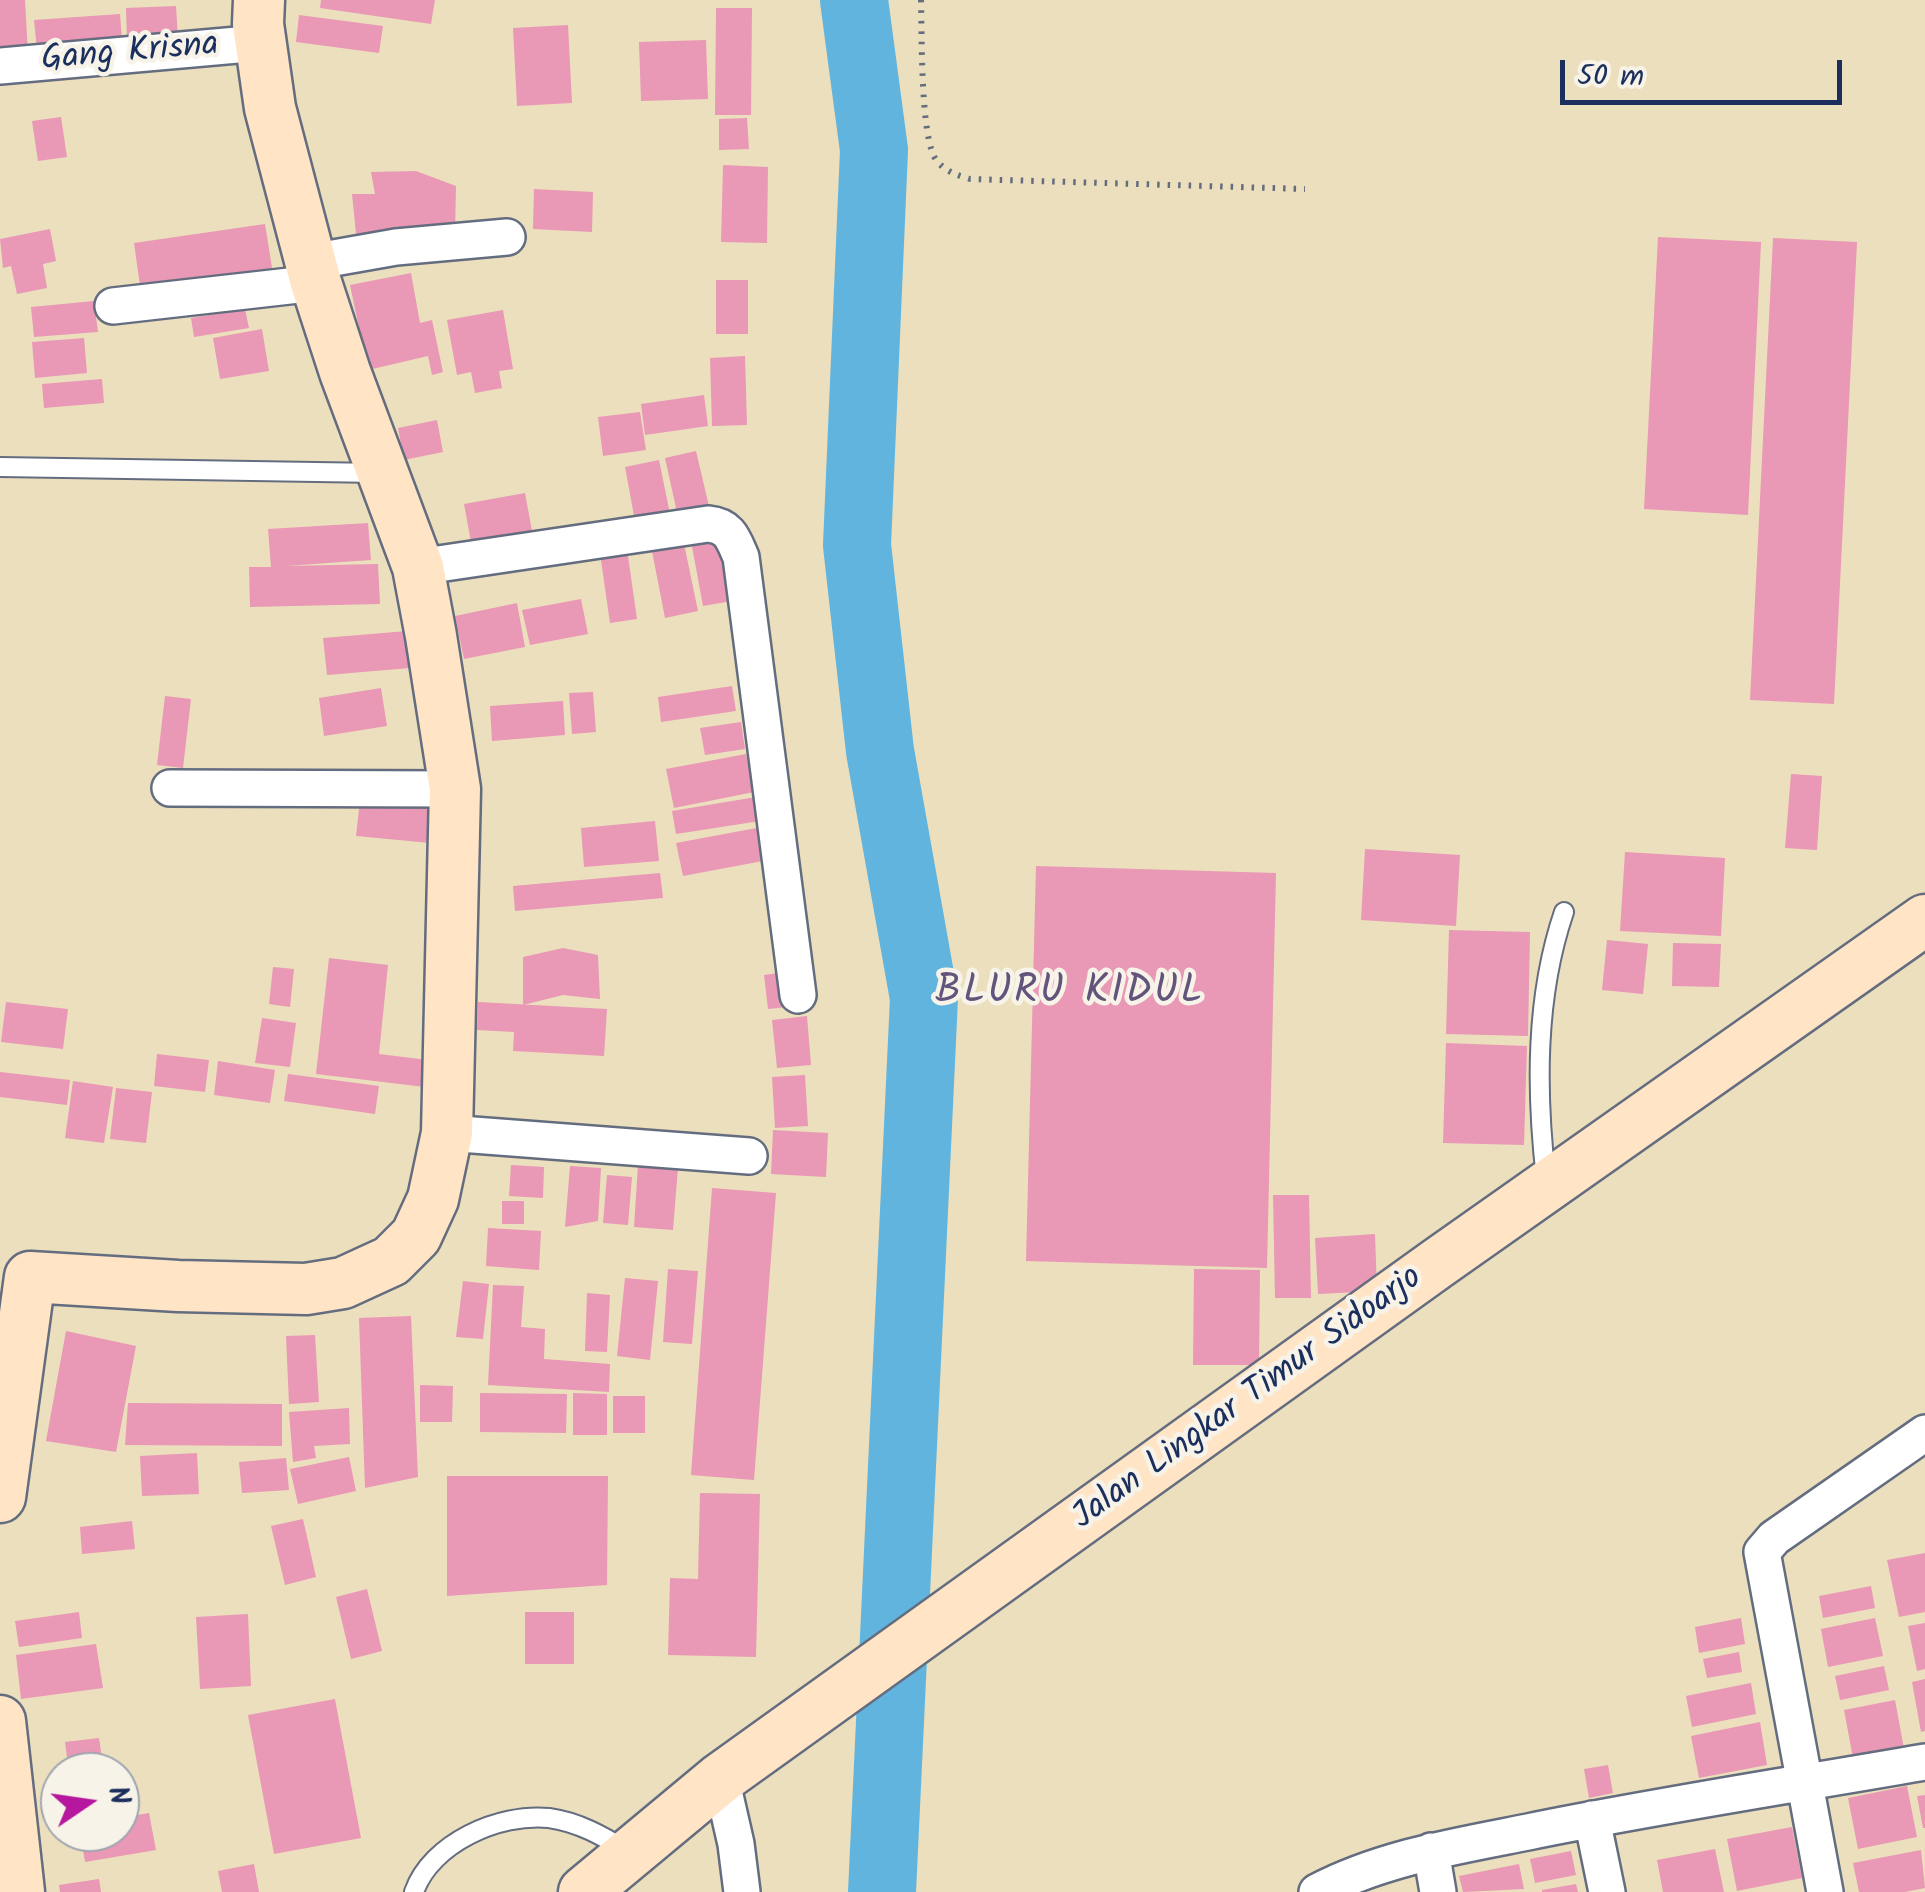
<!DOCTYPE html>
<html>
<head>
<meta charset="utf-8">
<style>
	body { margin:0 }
	#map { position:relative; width:1925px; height:1892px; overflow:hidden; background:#ecdfbd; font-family:Kalam,sans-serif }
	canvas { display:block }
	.north { position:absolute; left:40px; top:1752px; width:100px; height:100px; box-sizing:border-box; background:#f7f3e8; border:2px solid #9fa5b1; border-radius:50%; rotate:77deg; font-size:28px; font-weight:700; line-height:40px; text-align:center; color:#1b2f5e }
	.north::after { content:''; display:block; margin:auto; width:35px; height:45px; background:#b5179e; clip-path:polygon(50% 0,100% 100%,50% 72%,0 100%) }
	.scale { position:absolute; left:1560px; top:60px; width:282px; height:45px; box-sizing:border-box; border:5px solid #1b2f5e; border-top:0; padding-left:12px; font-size:30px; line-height:35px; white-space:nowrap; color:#1b2f5e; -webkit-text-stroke:8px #f7f3e8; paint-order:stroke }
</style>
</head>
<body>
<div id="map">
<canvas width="1925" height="1892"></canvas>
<div class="north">N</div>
<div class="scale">50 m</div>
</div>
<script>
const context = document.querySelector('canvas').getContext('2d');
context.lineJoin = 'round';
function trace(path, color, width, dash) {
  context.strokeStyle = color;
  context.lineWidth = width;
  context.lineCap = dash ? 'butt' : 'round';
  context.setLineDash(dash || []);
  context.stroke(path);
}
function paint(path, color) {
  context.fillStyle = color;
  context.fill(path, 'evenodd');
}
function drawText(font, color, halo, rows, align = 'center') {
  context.font = font + ' Kalam,sans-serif';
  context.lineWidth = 9;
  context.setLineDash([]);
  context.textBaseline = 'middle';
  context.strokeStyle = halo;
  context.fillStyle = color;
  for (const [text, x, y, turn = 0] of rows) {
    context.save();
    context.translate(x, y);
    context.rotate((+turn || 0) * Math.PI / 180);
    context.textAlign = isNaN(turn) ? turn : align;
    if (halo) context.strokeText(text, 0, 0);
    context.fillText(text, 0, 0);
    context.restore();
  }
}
trace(new Path2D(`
	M854,0l20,150 -17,395 23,206 44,247 -42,894`), '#61b4dd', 68);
paint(new Path2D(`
	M0,0h25l3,54 -28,1z
	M321,0h114l-4,24 -111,-16z
	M176,6l2,33 -51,2 -1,-33z
	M716,8h36l-1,107h-36z
	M120,14l3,39 -85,7 -4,-40z
	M299,15l84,11 -4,27 -83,-11z
	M568,25l4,78 -55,3 -4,-78z
	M706,40l2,59 -67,2 -2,-59z
	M61,117l6,40 -29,4 -6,-40z
	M747,118l2,31 -30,1v-31z
	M723,165l45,2 -1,76 -46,-1z
	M416,171l40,15 -1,48 -45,-7 -54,7 -4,-40h23l-4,-22z
	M534,189l59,3 -1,40 -59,-3z
	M265,224l8,50 -132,19 -7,-50z
	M50,229l6,32 -13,3 4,24 -30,6 -6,-28 -8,2 -3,-29z
	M1658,237l103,5 -13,273 -104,-6z
	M1773,238l84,4 -23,462 -84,-4z
	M411,273l9,50 12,-3 11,52 -11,3 -4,-19 -60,14 -18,-85z
	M716,280h32v54h-32z
	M94,301l4,31 -64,5 -3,-30z
	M245,309l4,19 -55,9 -3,-19z
	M503,310l10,59 -14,2 3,17 -27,5 -4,-21 -14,3 -10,-55z
	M262,329l7,42 -49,8 -7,-41z
	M84,338l3,35 -52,5 -3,-36z
	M745,356l2,69 -35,1 -2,-68z
	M102,379l2,24 -60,5 -2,-24z
	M704,395l4,31 -63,9 -4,-31z
	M640,412l6,38 -43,6 -5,-39z
	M437,420l6,32 -39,8 -6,-32z
	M696,451l16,68 -32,7 -15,-68z
	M659,460l11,54 -35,7 -10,-54z
	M525,493l7,38 -61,11 -7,-38z
	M368,523l3,37 -85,6 92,-2 2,40 -130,3 -1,-40h22l-3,-38z
	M719,535l13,66 -29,5 -12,-65z
	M683,539l15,72 -33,7 -14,-72z
	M627,549l10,70 -27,4 -10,-70z
	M581,599l7,35 -58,11 -8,-35z
	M517,603l8,44 -61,12 -9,-43z
	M407,631l3,37 -83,7 -4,-37z
	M732,686l4,25 -75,11 -3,-25z
	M381,688l6,38 -63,10 -5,-38z
	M593,692l3,40 -24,2 -3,-41z
	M165,696l26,3 -8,69 -26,-3z
	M563,701l2,34 -73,6 -2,-35z
	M741,722l4,27 -40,6 -5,-27z
	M746,754l8,38 -80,16 -8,-39z
	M1791,774l31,2 -5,74 -32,-2z
	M756,797l4,24 -84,13 -4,-23z
	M360,800l73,7 -3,36 -74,-7z
	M655,821l4,40 -75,6 -3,-39z
	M762,827l6,33 -85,16 -7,-33z
	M1365,849l95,6 -4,71 -95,-6z
	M1625,852l100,6 -4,78 -101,-5z
	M1036,866l240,7 -9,395 -241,-7z
	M660,873l3,25 -148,13 -2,-25z
	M1449,930l81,2 -2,104 -82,-2z
	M1607,940l41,4 -5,50 -41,-4z
	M1673,943l48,1 -2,43 -47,-1z
	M563,948l35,7 2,44 -37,-4 -40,10v-48z
	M329,958l59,7 -9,89 49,6 -3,27 -109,-13z
	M273,967l21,2 -4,38 -21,-3z
	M795,971l3,35 -30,3 -4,-34z
	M6,1002l62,7 -5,40 -62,-7z
	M478,1002l129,7 -3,47 -91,-5 1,-19 -37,-2z
	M807,1016l4,49 -34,3 -5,-48z
	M262,1018l34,5 -6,44 -35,-4z
	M1446,1043l81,3 -3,99 -81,-2z
	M157,1054l52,6 -4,32 -51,-6z
	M218,1061l57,9 -5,33 -56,-8z
	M0,1072l70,8 -3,25 -67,-8z
	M288,1074l91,12 -4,28 -91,-13z
	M805,1075l3,51 -33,2 -3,-51z
	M73,1081l40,6 -9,56 -39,-5z
	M116,1088l36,4 -6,51 -36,-4z
	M773,1130l55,3 -2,44 -55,-3z
	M511,1165l33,2 -1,31 -34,-2z
	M638,1165l40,3 -5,62 -39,-3z
	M570,1166l31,2 -3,53 -33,6z
	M607,1175l25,2 -4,48 -25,-2z
	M712,1188l64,5 -22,287 -63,-5z
	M1273,1195h36l2,103h-36z
	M502,1201h22v23h-22z
	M488,1228l53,3 -2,39 -53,-4z
	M1375,1234l2,57 -59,3 -3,-56z
	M668,1269l30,2 -6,73 -29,-2z
	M1194,1269l66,1 -1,95h-66z
	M625,1278l33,3 -8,79 -33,-4z
	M463,1281l26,3 -6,55 -27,-2z
	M493,1285l31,1 -3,41 24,2 -1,30 66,5 -1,28 -121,-7z
	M587,1293l23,2 -3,57 -22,-1z
	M411,1316l7,161 -53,11 -6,-170z
	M66,1331l70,15 -20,106 -70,-11z
	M315,1335l4,67 -30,2 -3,-68z
	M420,1385l33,1 -1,36h-32z
	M480,1393l87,1 -1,39 -86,-1z
	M573,1393l34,1v41h-34z
	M613,1396h32v37h-32z
	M128,1403l154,1v42l-157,-1z
	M349,1408l1,36 -36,2 2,12 -23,4 -4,-50z
	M197,1453l2,41 -57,2 -2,-40z
	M349,1457l7,34 -58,13 -8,-35z
	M286,1458l3,32 -47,3 -3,-31z
	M447,1476h161l-1,109 -160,11z
	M700,1493l60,1 -4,163 -88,-2 2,-77 28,1z
	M303,1519l13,58 -31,8 -14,-59z
	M132,1521l3,28 -53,5 -2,-27z
	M1925,1553v59l-26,5 -12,-57z
	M1871,1586l4,22 -52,10 -4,-22z
	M367,1589l15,62 -31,8 -15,-62z
	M79,1612l3,26 -63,9 -4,-26z
	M525,1612h49v52h-49z
	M248,1614l3,72 -51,3 -4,-72z
	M1741,1618l4,26 -46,9 -4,-26z
	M1875,1618l8,38 -55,11 -7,-38z
	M1925,1623v46l-8,2 -9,-45z
	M96,1644l7,44 -82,11 -5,-44z
	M1739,1652l3,20 -35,6 -4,-19z
	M1884,1666l5,24 -49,10 -5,-24z
	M1925,1679v52l-4,1 -9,-50z
	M1751,1683l5,31 -64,13 -6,-31z
	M335,1699l26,139 -87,16 -26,-139z
	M1895,1700l9,49 -51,9 -9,-48z
	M1760,1722l7,43 -68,13 -8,-42z
	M99,1738l5,34h-35l-4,-30z
	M1608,1765l5,28 -24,5 -5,-29z
	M1907,1786l10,51 -59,12 -10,-51z
	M1925,1795v33h-2l-6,-32z
	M149,1813l7,37 -71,12 -5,-30h40v-14z
	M1792,1827l10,51 -65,13 -10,-52z
	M1715,1849l9,43h-61l-6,-32z
	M1921,1850l4,38 -20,4h-46l-6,-29z
	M1571,1851l5,24 -41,8 -5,-24z
	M254,1864l5,28h-37l-4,-21z
	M1519,1864l5,25 -61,3 -4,-16z
	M99,1879l2,13h-41l-1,-7z
	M1576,1884l2,8h-36v-2z`), '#e998b5');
const lane = new Path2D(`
	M0,467l379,6
	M1546,1179c-10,-88 -11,-182 18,-267
	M414,1892c17,-49 85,-79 135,-74 29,4 54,18 78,33`);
const street = new Path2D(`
	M0,66l260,-23
	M311,262l85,-15 111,-10
	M113,306l203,-23
	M418,567l290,-43c22,2 25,15 33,33l57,438
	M170,788l285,1
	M447,1133l302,23
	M721,1778l15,66 6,48
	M1592,1819l15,73
	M1431,1851l7,41
	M1317,1892c65,-34 140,-46 211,-60 132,-27 265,-47 397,-70
	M1825,1892l-63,-340 12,-14 151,-105`);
const secondary = new Path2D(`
	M0,1497l30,-220 148,9 128,3 37,-6 48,-22 25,-25 17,-37 14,-66 8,-344 -24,-153 -13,-69 -73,-195 -29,-89 -46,-175 -12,-84 1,-24
	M0,1721l19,171
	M584,1892l137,-114 717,-515 487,-343`);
trace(lane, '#646d7f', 22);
trace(street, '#646d7f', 40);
trace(secondary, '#646d7f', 55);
trace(new Path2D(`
	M921,0c1,31 -1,142 16,161 9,11 20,14 33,18l335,10`), '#646d7f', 6, [2.5, 8]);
trace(lane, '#fff', 18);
trace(street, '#fff', 35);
trace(secondary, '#ffe4c6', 50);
drawText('35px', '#1b2f5e', '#f7f3e8', [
	["Gang Krisna",130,55,-5],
	["Jalan Lingkar Timur Sidoarjo",1249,1400,-36]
]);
context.letterSpacing = '2.5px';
drawText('40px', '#63547c', '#f7f3e8', [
	["BLURU KIDUL",1070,995]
]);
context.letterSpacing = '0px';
</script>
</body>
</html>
